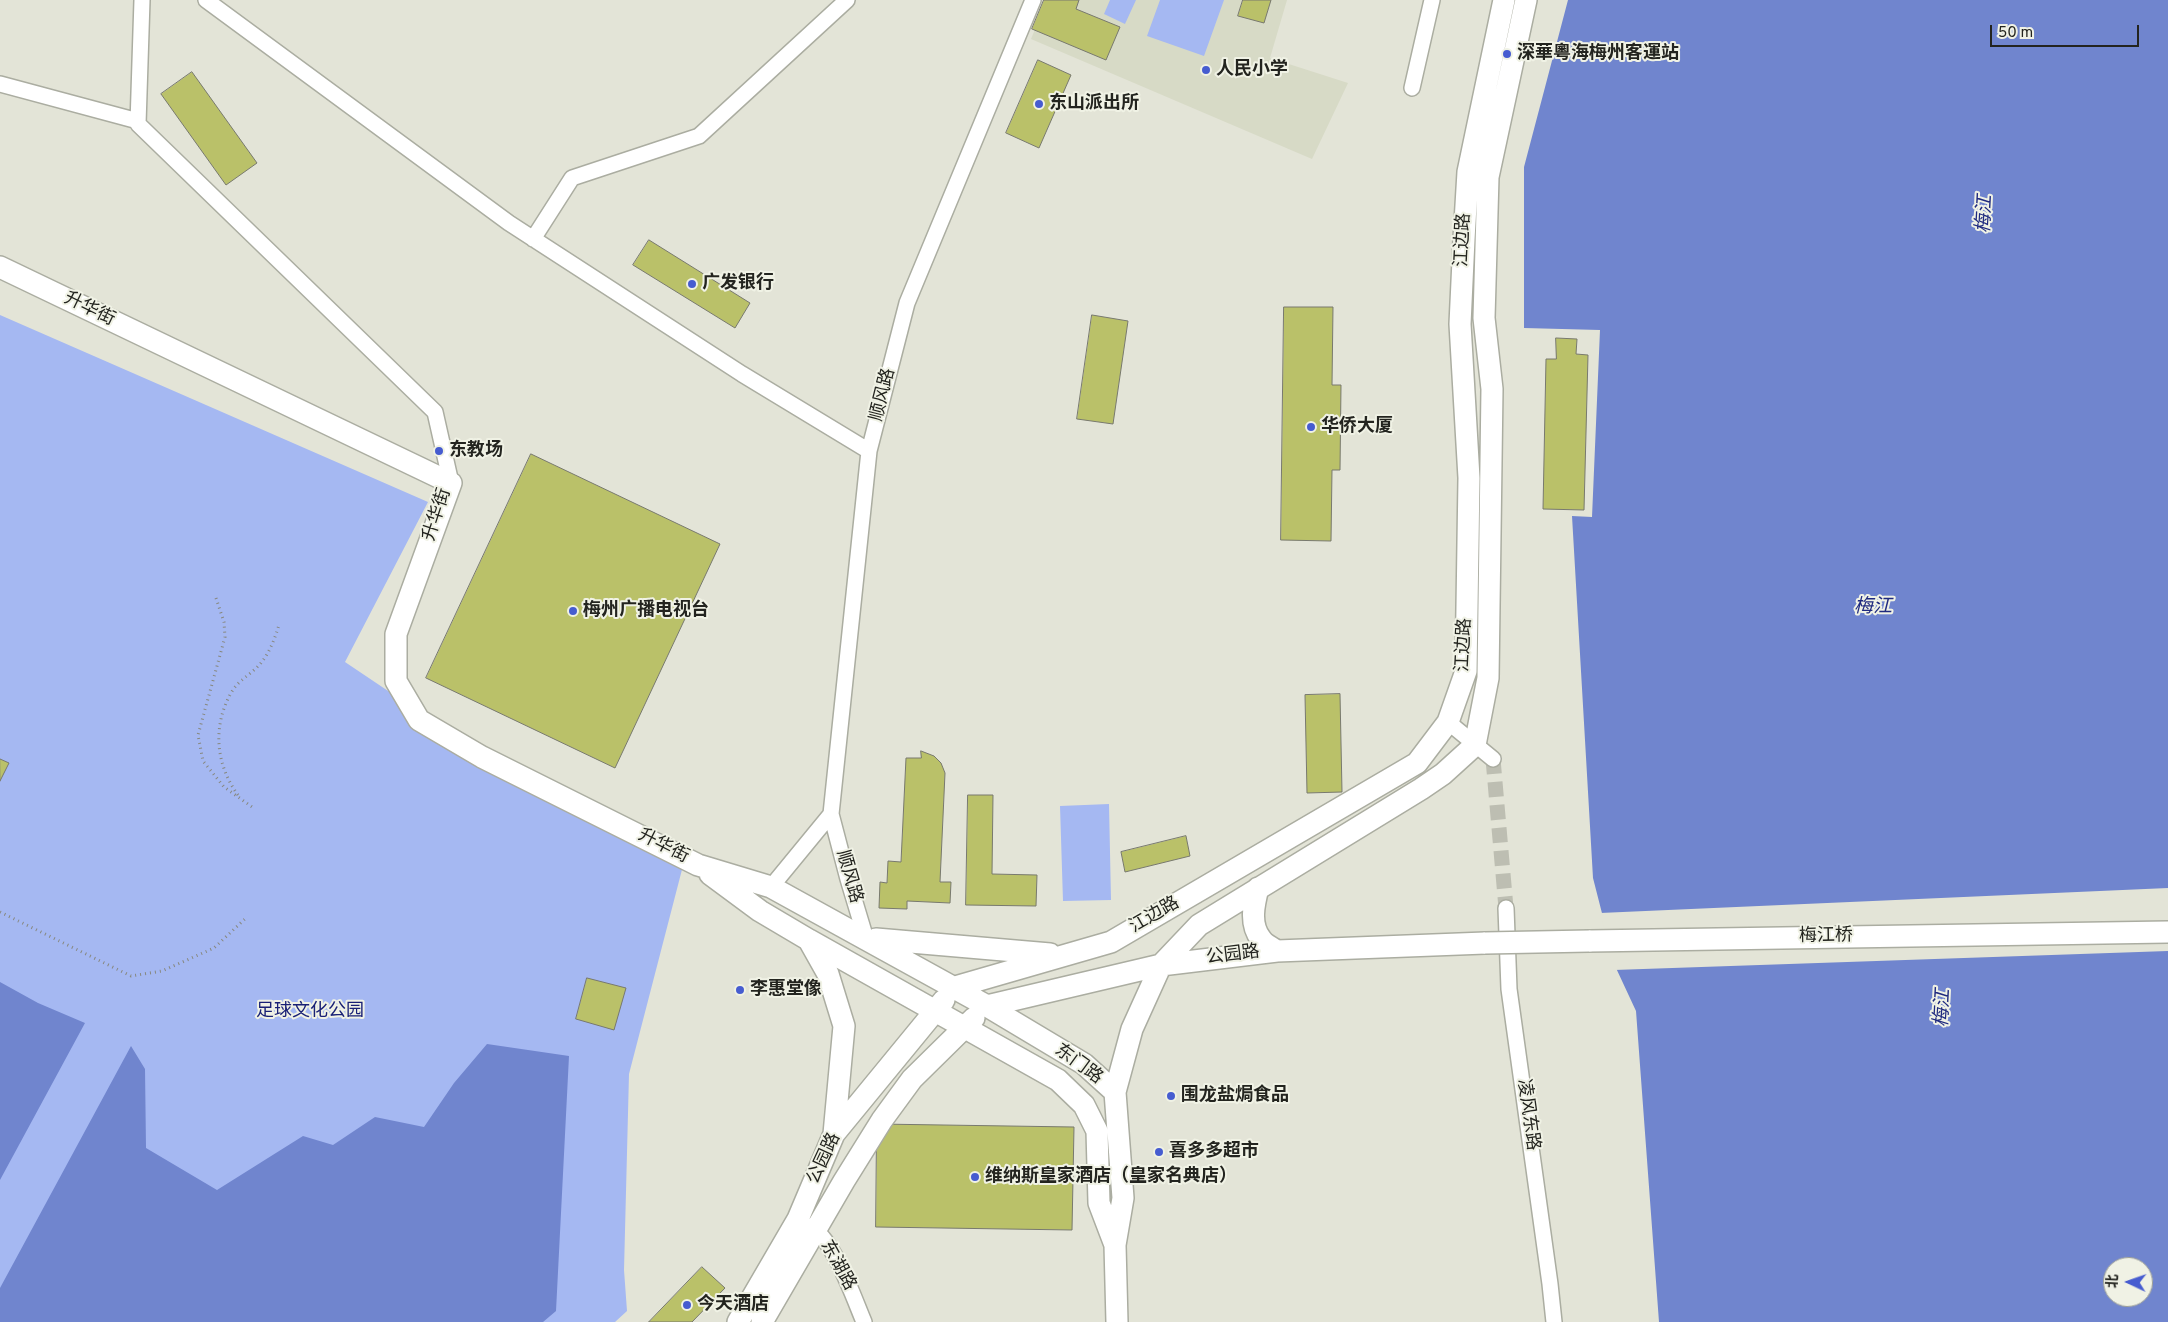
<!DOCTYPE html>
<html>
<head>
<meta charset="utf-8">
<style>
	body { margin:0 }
	#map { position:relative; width:2168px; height:1322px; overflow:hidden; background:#e3e4d7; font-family:Overpass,"Noto Sans SC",sans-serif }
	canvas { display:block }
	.north { position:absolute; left:2103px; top:1257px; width:50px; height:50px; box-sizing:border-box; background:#f0f2e5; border:1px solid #9ea096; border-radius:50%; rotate:273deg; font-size:14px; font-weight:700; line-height:20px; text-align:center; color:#23241f }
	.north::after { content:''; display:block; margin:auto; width:18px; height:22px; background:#465cd0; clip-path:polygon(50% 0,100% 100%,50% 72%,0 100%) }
	.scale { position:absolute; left:1990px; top:25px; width:149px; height:22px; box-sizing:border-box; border:2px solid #23241f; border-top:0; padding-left:6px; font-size:15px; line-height:18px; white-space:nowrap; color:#23241f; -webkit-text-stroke:4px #f0f2e5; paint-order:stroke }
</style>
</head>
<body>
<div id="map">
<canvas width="2168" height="1322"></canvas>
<div class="north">北</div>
<div class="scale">50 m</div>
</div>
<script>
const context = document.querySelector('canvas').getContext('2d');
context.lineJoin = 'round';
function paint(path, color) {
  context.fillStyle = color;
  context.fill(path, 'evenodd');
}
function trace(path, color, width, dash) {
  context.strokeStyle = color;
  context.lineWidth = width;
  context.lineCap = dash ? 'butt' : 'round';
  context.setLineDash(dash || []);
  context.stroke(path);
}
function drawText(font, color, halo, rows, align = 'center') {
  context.font = font + ' Overpass,"Noto Sans SC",sans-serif';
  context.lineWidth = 4;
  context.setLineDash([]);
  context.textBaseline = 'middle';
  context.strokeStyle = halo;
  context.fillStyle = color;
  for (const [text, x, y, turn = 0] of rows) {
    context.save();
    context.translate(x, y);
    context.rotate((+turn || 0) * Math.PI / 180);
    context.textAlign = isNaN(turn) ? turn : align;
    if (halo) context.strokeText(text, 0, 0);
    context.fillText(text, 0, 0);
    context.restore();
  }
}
paint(new Path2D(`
	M1047,0h240l-17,58 78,25 -36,76 -281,-120z`), '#d7dac6');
paint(new Path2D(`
	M1110,0h26l-11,24 -21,-10z
	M1160,0h64l-20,56 -57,-20z
	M0,315l428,187 -83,160 122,82 218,114 -56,216 -5,196 3,41 -12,11h-615z
	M1109,804l2,96 -48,1 -3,-95z`), '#a5b8f2');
paint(new Path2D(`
	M1568,0h600v1322h-509l-23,-311 -20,-43 -23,-90 -21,-362 20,1 8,-187 -76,-2v-161zM2113,1267h30v30h-30z
	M0,982l38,21 47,20 -85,157z
	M487,1044l82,12 -13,255 -13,11h-543v-34l131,-242 14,23 1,79 71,42 86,-54 30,9 42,-28 49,10 30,-44z`), '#7085ce');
paint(new Path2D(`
	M2168,888v63l-554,19 -14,-57z`), '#e3e4d7');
const building = new Path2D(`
	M1044,0h35l-3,9 44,18 -14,33 -74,-31z
	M1243,0h28l-7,23 -26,-7z
	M1038,60l33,15 -32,73 -33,-15z
	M192,72l65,91 -31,22 -65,-91z
	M649,240l101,63 -15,25 -102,-63z
	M1284,307h49l-1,78h9l-1,85h-8l-1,71 -50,-1z
	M1092,315l36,6 -15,103 -36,-5z
	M1556,338l21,1 -1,15 12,1 -4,155 -41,-1 3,-150h10z
	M531,454l189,90 -105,224 -189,-90z
	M1340,694l2,98 -35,1 -2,-98z
	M921,751l13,5 7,7 4,10 -5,109h11l-1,21 -43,-2v8l-28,-1 1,-26 7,1 1,-22 13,1 5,-104h15z
	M0,759l9,4 -9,18z
	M968,795h25l-1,79 45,1 -1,31 -70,-1z
	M1186,836l4,20 -65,16 -4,-20z
	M587,978l39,10 -12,42 -38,-11z
	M877,1124l197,3 -2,103 -196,-3z
	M702,1267l23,21 -33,34h-43z`);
paint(building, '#bac169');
trace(building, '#78796e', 1);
trace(new Path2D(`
	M1493,759l13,149`), '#bdbeb2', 15, [15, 8]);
const street = new Path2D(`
	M142,0l-4,124 297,288 16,71
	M206,0l303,223 233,151 127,77
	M0,84l138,37
	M1412,88l20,-88
	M533,239l39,-61 127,-42 148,-136
	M1448,722l45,37
	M771,887l60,-73
	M1506,908l3,81 41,295 4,38
	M866,939l-18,-60 -17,-65 38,-363 38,-148 126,-303
	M810,1226c24,14 43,70 54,96`);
const secondary = new Path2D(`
	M0,267l451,216 -55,151v47l23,39 63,37 216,108 73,22 216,119 97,58 31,28
	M710,874l50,37 49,29 249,140 26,25 13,26 2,72 16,42
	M1258,888c-4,16 -9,36 3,51 3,5 11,9 16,12
	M876,939l174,15
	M1589,941l579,-9
	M810,942l18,32 16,52 -10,108
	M955,987l156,-45 306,-179 31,-41 18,-51 3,-193 -9,-154 4,-85 4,-67 36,-172
	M987,1006l174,-41 116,-14 208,-8
	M738,1322l60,-103 36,-85 110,-134
	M762,1322l82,-141 38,-61 30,-41 62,-61
	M1117,1322l-2,-77 8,-47 -8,-106 17,-63 29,-64 38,-40 222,-136 22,-15 32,-29 13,-67 4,-289 -8,-71 4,-141 38,-177`);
trace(street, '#abada1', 18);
trace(secondary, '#abada1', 24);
trace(new Path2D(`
	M216,598l8,24 1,15 -27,98 5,26 21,26 31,22
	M238,795c-22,-30 -26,-68 -7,-102 7,-13 21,-19 30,-30 9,-11 14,-25 18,-38
	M0,912l131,64 31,-5 52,-23 33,-31`), '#87887f', 3, [1, 4]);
trace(street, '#fff', 15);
trace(secondary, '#fff', 21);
const secondaryBridge = new Path2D(`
	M1485,943l104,-2`);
trace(secondaryBridge, '#abada1', 24, []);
trace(secondaryBridge, '#fff', 21);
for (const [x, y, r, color] of [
	[1507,54,5,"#465cd0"],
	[1206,70,5,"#465cd0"],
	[1039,104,5,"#465cd0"],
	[692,284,5,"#465cd0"],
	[1311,427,5,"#465cd0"],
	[439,451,5,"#465cd0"],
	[573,611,5,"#465cd0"],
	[740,990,5,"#465cd0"],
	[1171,1096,5,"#465cd0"],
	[1159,1152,5,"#465cd0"],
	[975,1177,5,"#465cd0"],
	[687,1305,5,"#465cd0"]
]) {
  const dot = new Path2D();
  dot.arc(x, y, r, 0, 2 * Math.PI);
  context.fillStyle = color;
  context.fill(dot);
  trace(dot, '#f0f2e5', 2);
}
drawText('bold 18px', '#23241f', '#f0f2e5', [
	["深華粵海梅州客運站",1517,54],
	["人民小学",1216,70],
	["东山派出所",1049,104],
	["广发银行",702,284],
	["华侨大厦",1321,427],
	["东教场",449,451],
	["梅州广播电视台",583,611],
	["李惠堂像",750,990],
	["围龙盐焗食品",1181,1096],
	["喜多多超市",1169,1152],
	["维纳斯皇家酒店（皇家名典店）",985,1177],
	["今天酒店",697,1305]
], 'left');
drawText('18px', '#23241f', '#f0f2e5', [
	["江边路",1464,240,-87],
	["升华街",89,310,26],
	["顺风路",884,395,-76],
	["升华街",438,515,-72],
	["江边路",1465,645,-87],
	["升华街",663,847,27],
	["顺风路",848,877,74],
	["江边路",1155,916,-30],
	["梅江桥",1826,937,-1],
	["公园路",1233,956,-7],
	["东门路",1078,1065,36],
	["凌风东路",1527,1115,82],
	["公园路",825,1159,-65],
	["东湖路",837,1266,61]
]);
drawText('18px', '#192176', '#f0f2e5', [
	["足球文化公园",310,1012]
]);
drawText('italic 19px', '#1f2a7f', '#f0f2e5', [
	["梅江",1986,214,-87],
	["梅江",1873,608],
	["梅江",1944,1008,-87]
]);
</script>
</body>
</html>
